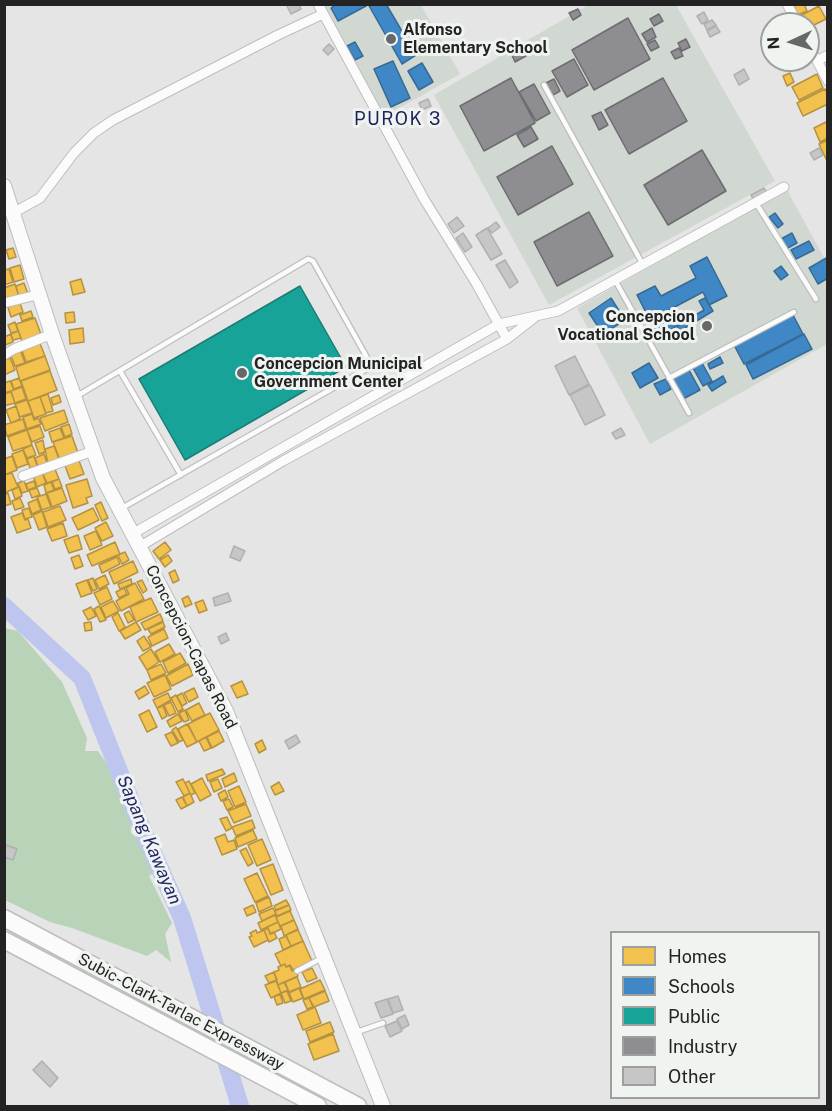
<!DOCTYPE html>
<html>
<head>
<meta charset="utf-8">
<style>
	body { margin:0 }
	#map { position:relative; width:832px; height:1111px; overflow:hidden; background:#e4e5e4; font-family:"Public Sans",sans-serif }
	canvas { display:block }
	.frame { position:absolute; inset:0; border:6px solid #222322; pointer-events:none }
	.legend { position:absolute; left:610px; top:931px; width:210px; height:168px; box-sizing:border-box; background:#f0f4f0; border:2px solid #9ea09e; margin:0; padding:8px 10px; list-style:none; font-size:18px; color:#222322 }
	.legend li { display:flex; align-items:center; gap:12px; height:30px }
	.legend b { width:30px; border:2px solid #9ea09e }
	.north { position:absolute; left:760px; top:12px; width:60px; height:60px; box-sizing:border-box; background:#f0f4f0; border:2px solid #9ea09e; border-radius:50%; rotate:266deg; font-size:16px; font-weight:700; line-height:24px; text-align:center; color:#222322 }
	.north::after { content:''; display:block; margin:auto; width:21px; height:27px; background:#666766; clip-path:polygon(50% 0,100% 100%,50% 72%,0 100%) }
</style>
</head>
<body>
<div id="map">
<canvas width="832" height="1111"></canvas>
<div class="frame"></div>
<ul class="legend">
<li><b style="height:16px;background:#f2c14e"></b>Homes</li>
<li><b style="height:16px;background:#3f88c5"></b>Schools</li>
<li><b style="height:16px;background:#17a398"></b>Public</li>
<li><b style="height:16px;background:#8d8d92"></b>Industry</li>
<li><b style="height:16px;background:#c5c6c5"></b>Other</li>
</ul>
<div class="north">N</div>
</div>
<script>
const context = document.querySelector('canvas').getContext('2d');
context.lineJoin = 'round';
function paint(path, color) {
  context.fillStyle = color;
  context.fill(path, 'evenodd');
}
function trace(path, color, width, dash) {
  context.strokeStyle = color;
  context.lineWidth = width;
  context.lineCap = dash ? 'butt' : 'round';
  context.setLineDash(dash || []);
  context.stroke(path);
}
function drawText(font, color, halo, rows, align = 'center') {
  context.font = font + ' "Public Sans",sans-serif';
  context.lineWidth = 6;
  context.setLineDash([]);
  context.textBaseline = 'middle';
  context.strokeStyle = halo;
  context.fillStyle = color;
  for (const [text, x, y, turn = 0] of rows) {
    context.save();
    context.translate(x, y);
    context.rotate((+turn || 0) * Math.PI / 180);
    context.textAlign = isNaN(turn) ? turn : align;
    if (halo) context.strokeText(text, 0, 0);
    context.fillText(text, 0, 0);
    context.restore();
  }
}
paint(new Path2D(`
	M323,5h98l39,69 -75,42z
	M588,5h88l99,176 -226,124 -115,-210z
	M787,190l40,73v81l-177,100 -73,-136z`), '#d1d7d1');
paint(new Path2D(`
	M4,628l14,3 44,51 25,56 -2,13h13l14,20 4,15h5l2,6 -3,2v9l10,5 1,25 6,5 18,34 -6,4 23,47 -7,11 6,28 -15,-12 -9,6 -75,-28 -22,-6 -45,-22z`), '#b8d3b7');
const homes = new Path2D(`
	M793,4h11l3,7 -9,4z
	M819,6l7,13 -18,9v-4h-4l-4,-8z
	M790,73l4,9 -7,4 -4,-10z
	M817,74l6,14 -24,12 -7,-13z
	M825,89l3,5v10l-25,12 -6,-13z
	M828,121v17l-8,4 -6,-14z
	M828,140v19h-2l-7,-15z
	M13,248l3,9 -7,2 -3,-9z
	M20,265l4,14 -10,3 -4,-14z
	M9,269l4,13 -9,3v-15z
	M81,279l4,13 -12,3 -3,-13z
	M24,283l4,11 -9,3 -3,-11z
	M15,284l4,13 -15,5v-14z
	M19,300l4,12 -12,5 -4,-13z
	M31,311l2,6 -11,4 -2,-6z
	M74,312l1,10 -9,1 -1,-10z
	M35,318l7,19 -19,7 -7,-20z
	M15,322l3,9 -7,2 -3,-8z
	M83,328l1,14 -14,2 -1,-14z
	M18,331l3,7 -8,2 -2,-6z
	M11,334l2,8 -8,3 -1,-8z
	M39,341l6,15 -19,6 -5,-14z
	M20,349l5,14 -10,3 -5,-13z
	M45,356l5,14 -30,11 -4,-14z
	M10,358l5,12 -11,5v-15z
	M50,371l7,19 -29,11 -7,-20z
	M19,378l3,8 -8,3 -3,-8z
	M10,381l4,9 -10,3v-10z
	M22,387l4,12 -11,4 -4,-12z
	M11,392l4,11 -11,3v-12z
	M48,394l5,17 -7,2 -6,-16z
	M59,395l2,7 -8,3 -2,-7z
	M40,397l6,17 -12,4 -6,-17z
	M27,400l5,13 -12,4 -5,-13z
	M16,406l4,13 -9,4 -5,-13z
	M64,410l4,12 -23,9 -5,-13z
	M32,414l2,6 4,-2 3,6 -14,5 -4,-12z
	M23,419l3,10 -19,7 -3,-11z
	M69,424l3,10 -7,3 -4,-10z
	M40,426l4,11 -12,5 -5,-12z
	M60,428l4,10 -12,4 -3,-10z
	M27,430l5,15 -19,6 -5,-14z
	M72,436l6,17 -18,7 -7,-18z
	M43,440l2,12 -6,2 -4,-11z
	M32,445l4,10 -9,3 -4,-9z
	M54,446l5,13 -11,5 -3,-15z
	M23,450l5,14 -11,4 -5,-14z
	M44,454l3,9 -9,3 -3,-8z
	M12,456l5,14 -13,5v-16z
	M34,456l3,10 -7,2 -3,-9z
	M78,458l6,16 -14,5 -6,-16z
	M55,469l4,10 -12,4 -4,-9z
	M42,472l4,11 -9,4 -4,-12z
	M12,473l6,14 -14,6v-18z
	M59,479l3,8 -7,2 -3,-7z
	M87,479l5,17 -6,2 2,5 -15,5 -7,-23z
	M24,481l4,10 -6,2 -4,-10z
	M34,481l2,6 -8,3 -2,-6z
	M51,482l3,8 -8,3 -2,-8z
	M19,487l3,9 -7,3 -3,-9z
	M37,488l3,7 -8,3 -3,-8z
	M62,488l5,13 -15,6 -5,-14z
	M8,493l3,11 -7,2v-11z
	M46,494l5,13 -9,3 -5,-13z
	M20,498l4,9 -9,3 -3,-9z
	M37,499l4,11 -9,4 -4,-11z
	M101,502l7,16 -6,3 -7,-16z
	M60,506l6,14 -18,7 -5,-15z
	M29,508l3,9 -7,2 -3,-9z
	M93,508l6,12 -21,10 -6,-12z
	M42,511l5,16 -8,3 -6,-15z
	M22,513l3,7 3,-1 3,9 -14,5 -6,-16z
	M106,522l7,14 -11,5 -7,-13z
	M63,523l4,13 -15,5 -5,-12z
	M96,531l6,14 -12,5 -6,-14z
	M78,535l4,14 -13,4 -5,-13z
	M115,542l5,12 -28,12 -5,-11z
	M165,542l6,8 -12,9 -6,-8z
	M125,552l4,8 -7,4 -4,-9z
	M79,555l4,11 -8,3 -4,-11z
	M168,555l4,6 -7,6 -5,-7z
	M117,557l3,7 -18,9 -3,-8z
	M133,561l5,11 -24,12 -5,-12z
	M175,570l4,10 -6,3 -4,-10z
	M105,575l4,9 -10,5 -4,-9z
	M93,578l4,11 -4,2 -5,-11z
	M131,579l1,5 -12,5 -2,-5z
	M87,580l5,13 -11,4 -5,-13z
	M142,580l5,10 -4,3 -6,-11z
	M135,583l9,16 -23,12 -5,-10 13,-7 -3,-6z
	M107,587l5,12 -12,6 -6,-12z
	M124,588l3,6 -8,4 -3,-6z
	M188,596l4,8 -7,3 -3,-8z
	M151,598l7,14 -22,10 -6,-15z
	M203,600l4,10 -8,3 -4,-10z
	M113,601l6,10 -13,7 -5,-11z
	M99,606l7,14 -6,2 -6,-13z
	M91,607l5,9 -8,4 -5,-9z
	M129,611l5,9 -6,3 -4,-9z
	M118,613l7,14 -6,4 -7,-14z
	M160,614l3,7 -18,9 -4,-7z
	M91,622l1,8 -7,1 -1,-8z
	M136,622l5,8 -16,9 -5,-8z
	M163,622l2,5 -14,7 -3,-5z
	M164,629l4,9 -16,8 -4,-9z
	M144,636l7,11 -8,4 -6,-10z
	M169,644l6,10 -15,8 -5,-10z
	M151,649l8,13 -12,8 -8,-13z
	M180,653l6,10 -18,10 -5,-11z
	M161,664l5,9 -15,7 -4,-10z
	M188,664l5,11 -21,11 -6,-10z
	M165,675l6,14 -17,8 -7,-14z
	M242,681l6,13 -11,4 -6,-12z
	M145,686l4,7 -10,6 -4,-7z
	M194,688l4,9 -9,5 -5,-9z
	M168,693l3,7 -14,8 -4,-8z
	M182,693l5,10 -5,3 -5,-10z
	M176,695l7,14 -5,3 -7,-14z
	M171,702l5,11 -7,3 -5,-11z
	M199,703l6,12 -13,6 -6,-11z
	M163,706l4,10 -5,3 -5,-11z
	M149,710l8,17 -10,5 -8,-17z
	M185,710l4,10 -5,2 -5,-9z
	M210,713l9,17 -22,12 -9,-18z
	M178,714l4,7 -12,6 -3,-6z
	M187,724l10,18 -10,5 -9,-18z
	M176,727l7,13 -4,2 -7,-12z
	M219,731l5,10 -12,7 -5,-11z
	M172,732l6,11 -7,3 -6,-11z
	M206,737l5,11 -7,3 -5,-10z
	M262,740l4,9 -7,4 -4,-9z
	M222,769l3,5 -17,7 -2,-6z
	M234,773l3,8 -12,6 -3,-8z
	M202,778l9,17 -11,6 -9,-17z
	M183,779l7,14 -6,3 -8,-14z
	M218,779l4,9 -8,4 -4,-10z
	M189,781l6,12 -4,2 -6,-12z
	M279,782l5,9 -9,4 -4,-8z
	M239,786l7,16 -11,5 -7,-16z
	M225,790l3,7 -7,4 -3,-7z
	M190,793l4,9 -7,4 -4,-9z
	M182,797l5,9 -6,3 -5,-9z
	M229,799l4,8 -6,3 -4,-9z
	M246,804l5,12 -17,7 -6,-12z
	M227,817l5,11 -6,3 -6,-12z
	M252,820l3,8 -19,8 -4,-9z
	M253,830l4,9 -19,8 -3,-9z
	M225,834l3,8 6,-2 3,9 -15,6 -7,-17z
	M262,839l9,21 -14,6 -9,-21z
	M246,848l7,15 -5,3 -8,-15z
	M273,864l10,26 -12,5 -11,-26z
	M257,873l11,23 -13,6 -11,-23z
	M269,897l3,9 -13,6 -3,-9z
	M286,900l3,5 -13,5 -2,-4z
	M253,905l3,7 -9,4 -3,-7z
	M289,905l2,5 -14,6 -2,-5z
	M273,908l3,6 -14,7 -3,-7z
	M290,911l4,9 -14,6 -4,-9z
	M275,915l3,7 -17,8 -3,-7z
	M294,920l4,9 -14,7 -3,-10z
	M278,922l3,7 -10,5 -4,-7z
	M268,928l2,6 4,-2 3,6 -8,4 -5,-12z
	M256,930l1,3 7,-3 4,10 -14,7 -5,-10 3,-1 -2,-3z
	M298,930l5,11 -12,5 -5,-11z
	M286,936l5,10 -8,4 -4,-11z
	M303,941l9,20 -19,9 -3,-5 -4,2 -1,-3 -4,2 -6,-12z
	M285,964l1,3 4,-1 2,5 3,-1 3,6 -20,9 -4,-13 5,-2 -1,-3z
	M312,968l5,10 -10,4 -5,-10z
	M274,972l3,8 -8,3 -4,-7z
	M297,977l4,10 -12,5 -4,-10z
	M320,980l5,10 -21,9 -4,-10z
	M276,981l5,12 -10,5 -6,-13z
	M284,982l4,8 -7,3 -3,-8z
	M299,988l4,10 -10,4 -4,-9z
	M287,991l4,10 -6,2 -4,-10z
	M325,991l4,10 -15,6 -5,-9z
	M280,994l3,9 -6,2 -3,-8z
	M309,998l4,9 -6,2 -4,-9z
	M315,1007l6,16 -18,7 -6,-15z
	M330,1022l4,10 -24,10 -4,-11z
	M333,1034l6,17 -25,9 -6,-16z`);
paint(homes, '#f2c14e');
trace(homes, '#b49241', 1.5);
const schools = new Path2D(`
	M337,4h28l1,2 -28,15 -7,-13z
	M368,4h18l30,51 -14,9z
	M355,42l8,14 -8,4 -8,-14z
	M393,61l17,37 -19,9 -17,-38z
	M422,63l11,19 -14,8 -11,-19z
	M775,213l8,11 -5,4 -9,-11z
	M792,233l5,10 -11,6 -5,-10z
	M809,241l5,9 -18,9 -5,-9z
	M707,257l20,39 -18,9 -6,-13 -34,18 8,16 -19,10 -21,-41 18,-9 6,10 35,-18 -6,-12z
	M828,257v21l-10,6 -9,-16z
	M781,266l7,9 -7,5 -7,-9z
	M611,298l14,22 -22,14 -14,-21z
	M705,298l8,13 -33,20 -3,-5 27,-16 -5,-9z
	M793,315l10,19 -59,30 -10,-19z
	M804,334l8,15 -59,30 -7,-14z
	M720,357l3,6 -13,6 -2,-5z
	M649,363l9,15 -18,10 -8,-15z
	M702,363l10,18 -9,5 -10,-18z
	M689,370l11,20 -17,9 -11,-20z
	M723,376l3,6 -14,9 -4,-6z
	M666,379l5,10 -11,6 -6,-11z`);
paint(schools, '#3f88c5');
trace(schools, '#366a94', 1.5);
const public = new Path2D(`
	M300,286l46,81 -161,93 -46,-81z`);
paint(public, '#17a398');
trace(public, '#1a7d75', 1.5);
const industry = new Path2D(`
	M578,9l3,6 -8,5 -4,-7z
	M659,14l4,7 -9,5 -4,-7z
	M628,18l22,41 -56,31 -22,-40z
	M652,28l4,9 -9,5 -5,-8z
	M686,39l4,8 -8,4 -4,-8z
	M655,40l4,7 -8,4 -4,-7z
	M522,47l4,9 -11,6 -4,-9z
	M679,48l4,8 -8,3 -4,-7z
	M574,59l14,26 -21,12 -15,-26z
	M511,78l24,45 -51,28 -24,-45z
	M663,78l24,43 -58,33 -24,-44z
	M554,79l6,12 -7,4 -7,-12z
	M534,84l16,29 -14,8 -17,-29z
	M601,112l7,13 -9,5 -7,-14z
	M531,127l7,12 -14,8 -7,-12z
	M552,146l21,38 -55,31 -21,-38z
	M702,150l24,41 -58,34 -24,-40z
	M589,212l24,44 -56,30 -23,-44z`);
paint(industry, '#8d8d92');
trace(industry, '#6d6d70', 1.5);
trace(new Path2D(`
	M4,606l78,72 58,146 42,94 58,188`), '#bec6f0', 18);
const building = new Path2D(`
	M286,4h13l2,5 -10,5z
	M704,12l4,8 -6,4 -5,-8z
	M712,20l4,5 -9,5 -3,-6z
	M716,26l4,6 -10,5 -3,-6z
	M329,44l5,5 -6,6 -5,-5z
	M744,69l5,10 -10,6 -5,-10z
	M428,99l3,7 -9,4 -3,-7z
	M819,148l4,7 -9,5 -4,-7z
	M764,188l3,5 -13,7 -3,-5z
	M457,217l7,9 -10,7 -6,-9z
	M496,222l4,5 -8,6 -4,-5z
	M487,228l15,26 -11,6 -15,-25z
	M463,233l9,14 -7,5 -9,-14z
	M505,260l13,22 -8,6 -14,-23z
	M575,356l14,28 -20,11 -14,-29z
	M590,385l15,30 -20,10 -15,-30z
	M621,428l4,7 -9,4 -4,-6z
	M234,546l11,5 -5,10 -10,-4z
	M228,593l3,8 -16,5 -2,-8z
	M226,633l3,7 -8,4 -3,-7z
	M296,735l4,7 -11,7 -4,-8z
	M6,845l11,4 -4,11 -9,-3z
	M398,996l5,14 -10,3 -5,-14z
	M387,999l6,15 -12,4 -6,-15z
	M405,1015l4,10 -7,4 -5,-10z
	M397,1021l5,10 -12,6 -5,-11z
	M42,1061l16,17 -8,9 -17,-17z`);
paint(building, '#c5c6c5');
trace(building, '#afb0af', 1.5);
const service = new Path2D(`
	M544,85l98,178
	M756,203l60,96
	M615,280l74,133
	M120,371l61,104
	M669,378l125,-66
	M77,396l231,-137 5,2 57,102v4l-248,141
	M297,971l25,-13
	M357,1032l26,-9`);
const minor = new Path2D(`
	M318,4l106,195 52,84 31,56
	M787,4l11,20
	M808,44l20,37
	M817,61l11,-6
	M13,213l27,-15 34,-45 20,-20 19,-13 165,-85 45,-21
	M4,303l37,-9
	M4,355l10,-6 38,-15
	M23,476l70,-25
	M132,534l367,-210 59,-13 226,-124
	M139,547l144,-86 224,-122 27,-21`);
const secondary = new Path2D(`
	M4,186l48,148 51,144 123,233 157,395`);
const motorway = new Path2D(`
	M4,918l354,188
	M4,940l314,166`);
trace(service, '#bdbebd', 7);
trace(minor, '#bdbebd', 11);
trace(secondary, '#bdbebd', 16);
trace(motorway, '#bdbebd', 19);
trace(service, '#fbfbfb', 4.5);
trace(minor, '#fbfbfb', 9);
trace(secondary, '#fbfbfb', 14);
trace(motorway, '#fbfbfb', 16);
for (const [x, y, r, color] of [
	[391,39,6,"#666766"],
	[707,326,6,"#666766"],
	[242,373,6,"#666766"]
]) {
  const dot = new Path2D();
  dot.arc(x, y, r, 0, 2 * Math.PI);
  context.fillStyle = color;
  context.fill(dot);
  trace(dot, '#f0f4f0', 2);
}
drawText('bold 16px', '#222322', '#f0f4f0', [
	["Alfonso",403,30],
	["Elementary School",403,48],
	["Concepcion",695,317,"right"],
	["Vocational School",695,335,"right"],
	["Concepcion Municipal",254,364],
	["Government Center",254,382]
], 'left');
drawText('16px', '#222322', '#f0f4f0', [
	["Concepcion-Capas Road",191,647,63],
	["Subic-Clark-Tarlac Expressway",181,1012,28]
]);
context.letterSpacing = '1.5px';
drawText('18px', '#1f215a', '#f0f4f0', [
	["PUROK 3",398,119]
]);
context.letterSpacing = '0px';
drawText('italic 18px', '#26286c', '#f0f4f0', [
	["Sapang Kawayan",149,840,67]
]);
</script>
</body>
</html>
